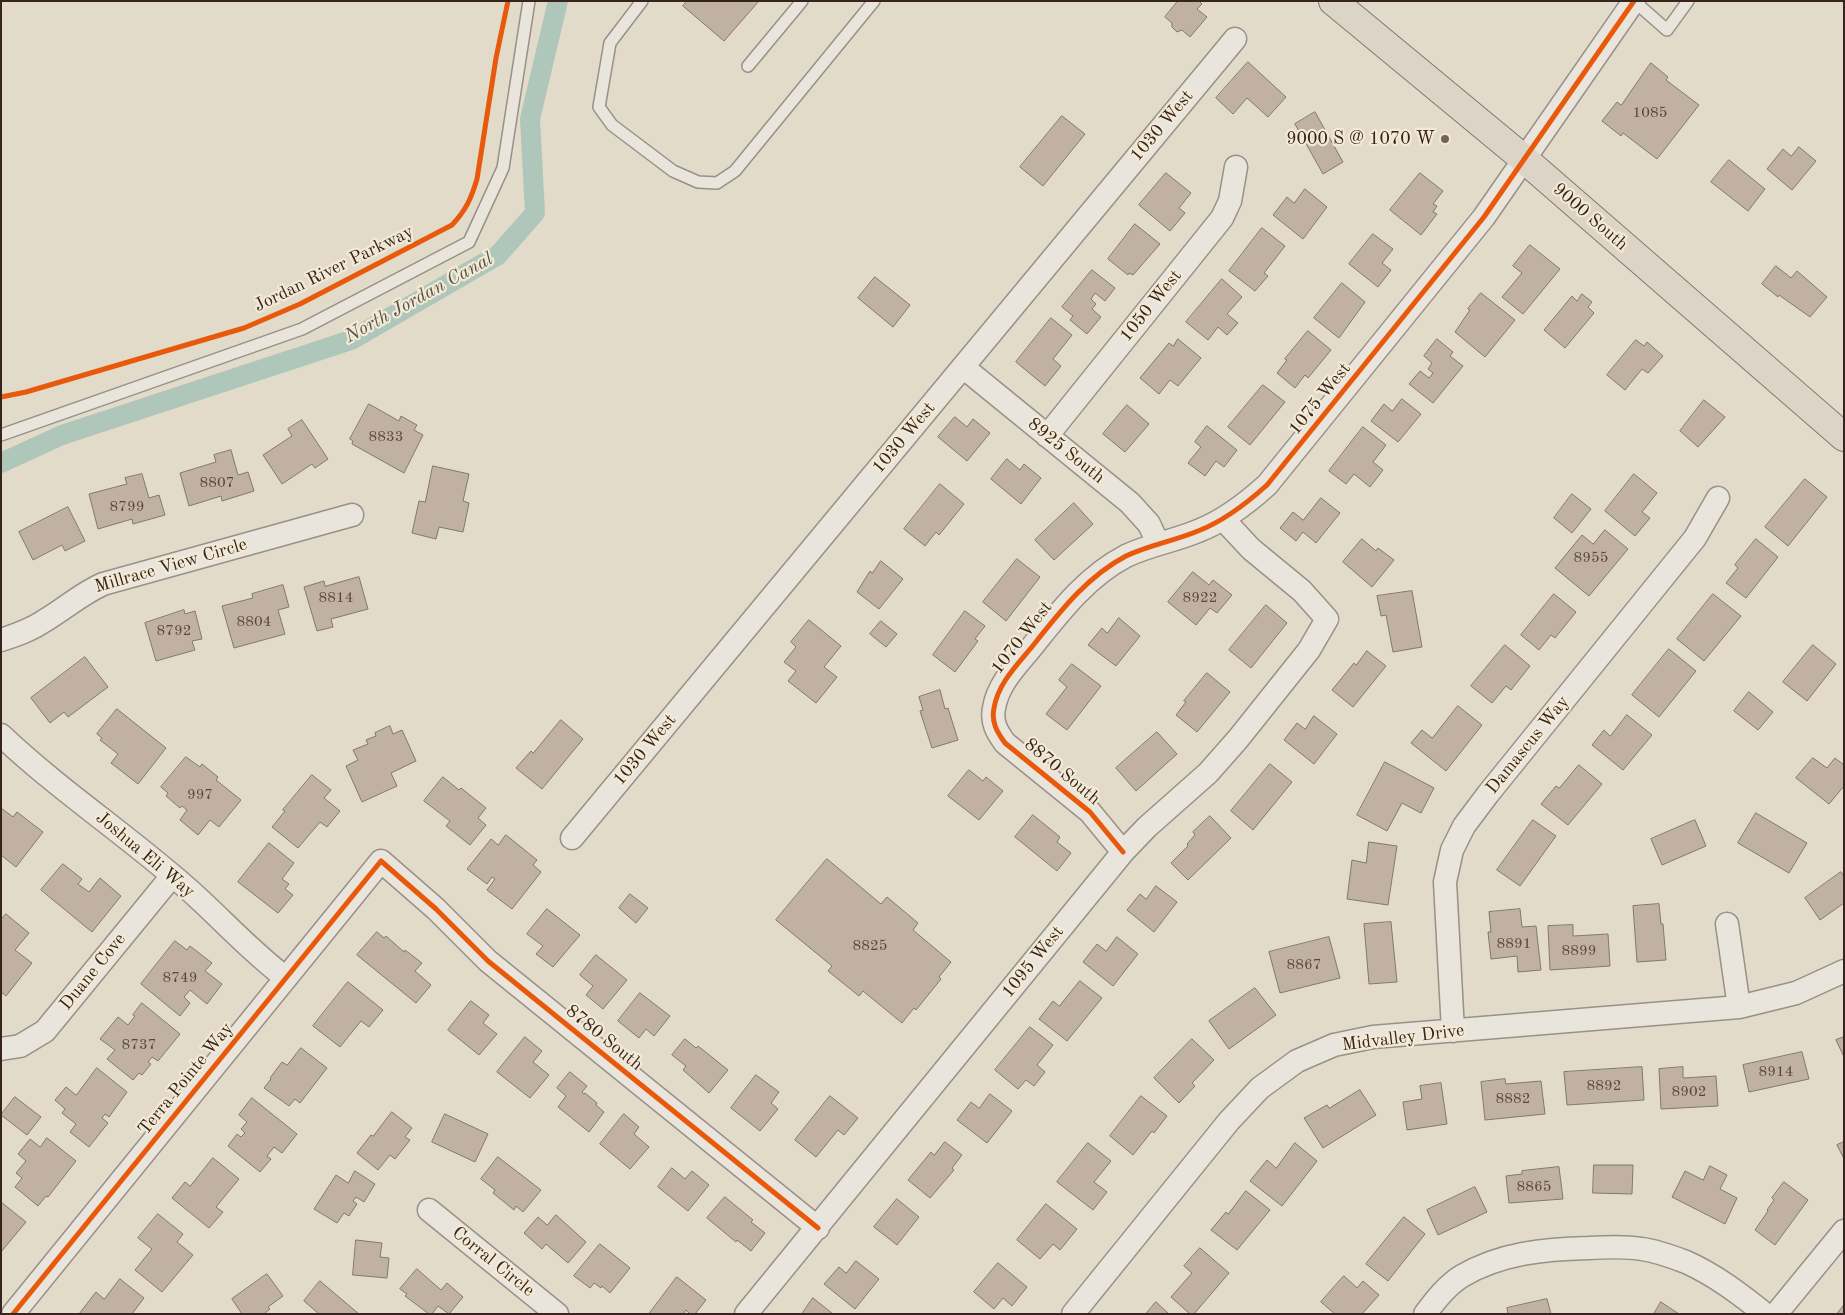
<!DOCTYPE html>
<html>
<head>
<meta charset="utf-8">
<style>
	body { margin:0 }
	#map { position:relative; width:1845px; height:1315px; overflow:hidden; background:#e2dbca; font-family:"Old Standard TT",serif }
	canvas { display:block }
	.frame { position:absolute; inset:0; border:2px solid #36241d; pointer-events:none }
</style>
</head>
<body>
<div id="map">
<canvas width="1845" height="1315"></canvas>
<div class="frame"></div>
</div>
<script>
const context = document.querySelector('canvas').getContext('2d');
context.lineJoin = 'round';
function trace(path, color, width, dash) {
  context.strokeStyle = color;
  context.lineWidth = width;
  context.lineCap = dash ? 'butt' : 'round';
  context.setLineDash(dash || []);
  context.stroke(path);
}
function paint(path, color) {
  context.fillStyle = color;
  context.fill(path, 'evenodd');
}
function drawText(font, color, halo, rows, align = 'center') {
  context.font = font + ' "Old Standard TT",serif';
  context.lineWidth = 4.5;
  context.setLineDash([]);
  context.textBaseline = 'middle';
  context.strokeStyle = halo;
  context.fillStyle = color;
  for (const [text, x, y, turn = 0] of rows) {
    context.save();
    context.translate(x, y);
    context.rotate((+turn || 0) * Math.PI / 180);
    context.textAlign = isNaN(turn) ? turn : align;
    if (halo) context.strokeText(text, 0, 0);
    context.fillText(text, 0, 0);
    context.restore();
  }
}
trace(new Path2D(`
	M1,463l61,-28 289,-95 147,-85 37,-42 -5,-94 28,-118`), '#afc6ba', 20);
const building = new Path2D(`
	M687,1h72l-35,40 -41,-35z
	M1178,1h21l3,3 -5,5 10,8 -17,20 -8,-7 -5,2 -5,-5v-4l-7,-6z
	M1248,62l38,35 -18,20 -21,-19 -14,16 -17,-16z
	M1651,63l17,14 -2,3 33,25 -42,54 -34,-26 -2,3 -19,-15 15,-19 4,3z
	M1315,112l28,50 -20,12 -28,-50z
	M1062,116l23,18 -42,52 -23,-19z
	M1799,147l17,14 -24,29 -25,-21 16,-20 8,7z
	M1729,160l36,29 -17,22 -37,-29z
	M1166,173l25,20 -12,15 6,5 -15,18 -31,-26z
	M1420,173l23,18 -10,13 4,2 -4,6 4,2 -16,21 -31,-25z
	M1305,189l22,18 -24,32 -30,-24 14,-18 7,6z
	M1135,224l25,20 -27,31 -4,-2 -1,2 -20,-16z
	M1262,228l23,18 -21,27 4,3 -13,15 -26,-20z
	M1373,234l20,15 -11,14 9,7 -13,17 -29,-23z
	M1530,245l30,24 -37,45 -21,-17 20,-24 -9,-7z
	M1776,266l15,12 6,-7 30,26 -17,20 -31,-22 -1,2 -16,-13z
	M1092,270l23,18 -10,13 -10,-8 -4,6 5,5 -4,5 9,8 -14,17 -17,-14 3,-4 -11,-9z
	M875,277l35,28 -17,22 -35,-29z
	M1222,279l20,18 -15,17 11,9 -11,12 -9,-8 -10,13 -22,-18z
	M1342,283l23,19 -26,36 -25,-20z
	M1481,293l34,27 -30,37 -30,-25 15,-22 -2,-1z
	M1582,294l10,8 -4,5 6,6 -29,35 -21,-18 28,-34 5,5z
	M1051,318l21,17 -19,24 8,7 -16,20 -29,-24z
	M1308,331l23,19 -23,28 -3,-3 -10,13 -18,-15 10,-13 -2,-1z
	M1178,339l23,19 -23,28 -8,-6 -11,14 -19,-16 29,-35 4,3z
	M1437,339l16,13 -3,4 13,10 -30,37 -24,-19 11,-13 9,7 4,-5 -5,-4 4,-6 -8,-7z
	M1636,340l8,6 3,-4 16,14 -15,17 -6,-4 -17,21 -18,-15z
	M1263,385l22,17 -35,43 -22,-18z
	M1402,399l19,15 -23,28 -27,-21 13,-17 8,7z
	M1704,400l21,17 -27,30 -18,-16z
	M369,404l30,17 2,-5 16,9 -3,5 9,5 -19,38 -52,-29 1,-3 -3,-2z
	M1127,405l22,19 -24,28 -22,-18z
	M955,417l12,10 6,-8 17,14 -23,28 -29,-24z
	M302,420l26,39 -13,9 -3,-4 -30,20 -19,-29 29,-19 -4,-7z
	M1207,426l30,24 -13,17 -8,-6 -11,15 -17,-13 13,-16 -6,-5z
	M1363,427l23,18 -13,17 10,8 -13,17 -16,-13 -8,10 -17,-13z
	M231,450l7,25 10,-3 6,19 -32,10 -1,-5 -32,10 -9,-33 36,-11 -2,-7z
	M1007,459l13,11 4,-6 17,14 -20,26 -30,-25z
	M433,466l36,8 -6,27 6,2 -6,29 -24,-5 -3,12 -24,-6 7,-32 6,1z
	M142,474l7,24 10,-3 6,20 -32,9 -1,-5 -34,10 -9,-35 38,-10 -2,-6z
	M1634,474l23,19 -15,19 8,6 -15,18 -30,-25z
	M1805,479l22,18 -39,49 -23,-19z
	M940,484l24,20 -25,31 -3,-3 -11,14 -21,-17z
	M1572,494l19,15 -19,24 -18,-15z
	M1321,498l19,15 -24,30 -13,-11 -7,9 -16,-13 13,-16 10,8z
	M1074,503l19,21 -39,36 -19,-20z
	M68,507l17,34 -20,10 -3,-6 -29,15 -14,-28z
	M1605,530l23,19 -39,47 -34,-28 27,-33 11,9z
	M1362,539l14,12 2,-3 16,12 -22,27 -29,-25z
	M1756,539l22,18 -32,41 -20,-15 12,-15 -3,-3z
	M1017,559l23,18 -34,44 -23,-19z
	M881,561l22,18 -24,30 -22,-17 13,-21 2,2z
	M1193,572l16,13 4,-5 19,15 -15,18 -7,-5 -14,17 -28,-23z
	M359,577l9,32 -37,10 2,8 -16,4 -13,-44 20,-6 1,5z
	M283,585l6,22 -11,3 7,24 -51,14 -12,-42 31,-8 -1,-4z
	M1412,591l10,56 -29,5 -7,-37 -5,1 -4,-20z
	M1554,594l22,18 -21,26 -4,-3 -12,15 -18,-15z
	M1713,594l28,22 -37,45 -27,-22z
	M1266,605l21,18 -36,45 -22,-18z
	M184,610l1,4 10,-3 7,28 -10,2 3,9 -39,11 -11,-38z
	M965,611l20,15 -10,13 3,2 -23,31 -22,-17z
	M1119,618l21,18 -24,30 -28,-21 14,-17 5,5z
	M809,620l32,26 -17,21 13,10 -21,26 -28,-22 8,-10 -12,-9 12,-15 -5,-5z
	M881,621l16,13 -11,13 -16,-13z
	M1505,645l25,21 -19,24 -5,-4 -14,17 -21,-17z
	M1813,645l23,19 -29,37 -24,-19z
	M1669,649l27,22 -37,46 -27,-22z
	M1367,651l19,15 -33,41 -21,-17 22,-27 2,2z
	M85,657l23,30 -40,30 -4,-5 -14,11 -19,-25z
	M1072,664l29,22 -34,44 -21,-16 21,-27 -8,-7z
	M1207,673l23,19 -33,40 -21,-17 10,-13 -2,-1z
	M940,690l5,19 3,-1 10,32 -26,8 -12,-37 3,-1 -4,-13z
	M1749,692l24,20 -15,18 -24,-19z
	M1458,706l24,19 -36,46 -35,-28 11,-13 10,8z
	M117,709l49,39 -28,36 -27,-21 7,-9 -18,-14 2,-2 -5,-4z
	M1627,715l25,20 -29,35 -31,-25 12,-15 6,6z
	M1314,716l23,18 -23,30 -30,-24 13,-17 8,6z
	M561,720l22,19 -41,50 -26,-21 15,-17 2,2z
	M390,726l3,8 9,-4 14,31 -25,12 6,13 -35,16 -16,-36 12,-6 -5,-10 15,-6 -2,-4 10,-4 -1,-3z
	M1157,732l20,22 -41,37 -20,-23z
	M186,757l14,10 2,-3 16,13 -2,3 25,20 -22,27 -9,-7 -12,15 -18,-15 7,-10 -5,-4 -2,2 -14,-12 2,-3 -7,-6z
	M1813,758l14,10 8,-10 9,7v21l-15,18 -33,-26z
	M1385,762l49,26 -13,25 -19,-10 -15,28 -30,-16z
	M1270,764l22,18 -39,48 -22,-19z
	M1579,765l23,19 -34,41 -27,-21 15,-18 3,2z
	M969,770l14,11 3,-4 17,14 -24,29 -31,-24z
	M312,775l19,15 -7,8 16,13 -13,16 -7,-5 -22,26 -26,-21 13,-16 -2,-1z
	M443,777l16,13 2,-2 25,20 -8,10 8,7 -16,20 -24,-19 4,-5 -26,-20z
	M1,808l12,9 4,-5 26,20 -27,35 -15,-12z
	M1756,813l51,30 -18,30 -51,-30z
	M1033,815l27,22 -3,5 14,11 -14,18 -42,-34z
	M1210,816l21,22 -43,42 -17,-17 17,-17 -1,-2 8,-9 -2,-3z
	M1533,820l23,16 -36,50 -23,-16z
	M1695,820l11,26 -44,19 -11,-26z
	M506,835l31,25 -4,5 8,7 -29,37 -25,-19 8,-11 -3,-2 -5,7 -20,-15 24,-30 7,6z
	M1369,842l28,4 -9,59 -41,-6 5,-39 14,3z
	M269,843l25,20 -12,16 7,5 -4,5 8,6 -15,18 -40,-31z
	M827,859l54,45 6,-7 31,26 -5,7 38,32 -12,15 2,2 -25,31 -2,-2 -12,15 -39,-32 -4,5 -31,-25 4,-5 -56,-46z
	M63,864l19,15 -4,5 11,8 11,-14 21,18 -29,36 -51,-42z
	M1841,872l3,4v27l-24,17 -15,-22z
	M1156,886l21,16 -23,30 -27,-22 13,-16 6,5z
	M630,894l18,14 -12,15 -17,-15z
	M1659,904l2,20h2l3,36 -29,2 -4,-56z
	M547,909l33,26 -27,32 -17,-13 7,-8 -16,-12z
	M1520,909l2,18 14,-1 5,44 -23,2 -1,-16 -26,3 -3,-27h3l-2,-20z
	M6,914l23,19 -14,17 17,13 -26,33 -5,-4v-72z
	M1391,922l6,60 -28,2 -5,-60z
	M1573,925v11l35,-2 2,32 -60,4 -2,-44z
	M377,932l7,6 2,-2 18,16 1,-2 17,13 -7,8 16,14 -15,18 -59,-48z
	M1117,937l21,17 -25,32 -30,-24 14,-18 9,7z
	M1329,937l11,41 -60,15 -11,-41z
	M175,941l12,9 3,-4 22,17 -7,8 17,13 -15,20 -17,-14 -6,7 6,6 -10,13 -39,-32z
	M596,955l31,25 -24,29 -17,-14 7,-9 -13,-11z
	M1080,981l22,17 -35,43 -28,-22 14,-18 6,5z
	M348,982l35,28 -14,17 -8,-6 -21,26 -27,-21z
	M1255,988l21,27 -47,34 -20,-28z
	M640,993l30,23 -16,20 -8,-7 -7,9 -21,-17z
	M471,1001l18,14 -6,8 14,11 -18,21 -31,-25z
	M142,1003l38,31 -22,27 -6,-4 -4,5 3,2 -9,11 -3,-2 -6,7 -26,-21 8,-9 -15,-11 18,-22 10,8 7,-9 -2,-1z
	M1030,1027l23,18 -16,20 8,7 -11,14 -8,-6 -8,9 -23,-19z
	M525,1037l17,14 -9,11 16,13 -19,23 -33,-26z
	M1844,1037v20l-8,-17z
	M685,1039l11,9 2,-2 30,24 -19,23 -26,-23 3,-4 -14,-11z
	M1192,1039l22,21 -22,23 3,3 -16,17 -25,-25z
	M301,1048l26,20 -27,35 -5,-4 -6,7 -25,-18 7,-9 -1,-1 12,-16 5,3z
	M1802,1052l7,27 -60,13 -6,-27z
	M1642,1067l2,33 -77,5 -3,-33z
	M1683,1067v11l33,-2 2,30 -57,3 -2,-40z
	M97,1068l30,24 -18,25 -4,-3 -3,4 6,5 -19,24 -19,-15 6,-8 -14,-11 3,-4 -10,-9 11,-13 10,8z
	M570,1072l17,14 -5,6 2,2 1,-1 12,10 -1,2 8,7 -15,20 -31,-25 8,-11 -9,-8z
	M756,1075l23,17 -8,11 7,6 -18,22 -29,-23z
	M1505,1079l1,5 35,-3 4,33 -60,6 -4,-38z
	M1441,1083l6,41 -40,6 -4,-28 19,-3 -2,-13z
	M1360,1090l16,25 -53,33 -19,-30 23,-13 2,3z
	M990,1094l22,17 -25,32 -30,-23 14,-18 8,6z
	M830,1096l28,22 -14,17 -6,-5 -22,27 -21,-17z
	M1141,1096l26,20 -13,17 -2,-2 -19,24 -23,-19z
	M15,1097l26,20 -14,18 -26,-20z
	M252,1098l45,36 -15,19 -8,-6 -7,9 4,3 -11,13 -32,-26 9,-12 4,3 4,-4 -4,-4 6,-7 -8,-7z
	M392,1112l20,16 -7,9 5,3 -15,19 -5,-4 -12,15 -21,-17 14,-18 2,1z
	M445,1114l43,20 -13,28 -43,-20z
	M624,1114l15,13 -5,7 15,13 -19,22 -30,-25z
	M47,1138l29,23 -28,36 -2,-1 -8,10 -23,-19 7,-9 -6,-5 10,-12 -8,-7 12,-15 10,8z
	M945,1142l17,13 -10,13 2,2 -24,28 -22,-18 23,-28 3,3z
	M1844,1142v17l-7,-14z
	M1088,1143l23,18 -17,21 13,10 -14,18 -36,-28z
	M1295,1143l22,18 -35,45 -32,-25 17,-21 9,8z
	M498,1157l43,33 -18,22 -7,-6 -2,4 -21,-17 2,-3 -14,-11z
	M213,1158l26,21 -23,28 7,5 -14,16 -37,-30 13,-16 5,4z
	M1594,1165h39l-1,29 -39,-1z
	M1710,1166l17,9 -7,14 17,9 -12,26 -53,-27 13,-26 18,9z
	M1559,1167l4,32 -54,4 -3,-27 16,-2v-3z
	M672,1168l13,11 7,-8 17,14 -21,26 -30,-24z
	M355,1171l20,13 -11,18 -8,-5 -3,4 4,3 -8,12 -5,-3 -7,10 -23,-14 22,-34 12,8z
	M1784,1182l24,18 -33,45 -20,-15 13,-19 -1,-1 7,-10 -2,-2z
	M1475,1187l12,25 -49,23 -11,-25z
	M1246,1191l24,19 -33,40 -26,-20 15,-18 2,2z
	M725,1197l28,23 -2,2 14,11 -14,18 -14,-11 -1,2 -29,-24z
	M897,1199l22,18 -22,28 -23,-18z
	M1,1202l25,20 -25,30z
	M1046,1204l31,25 -17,21 -7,-6 -13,15 -23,-19z
	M158,1214l25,20 -6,8 16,13 -31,37 -27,-22 17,-21 -14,-11z
	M556,1215l30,27 -18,21 -22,-19 -4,5 -18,-16 14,-16 9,8z
	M1404,1217l21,17 -37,47 -22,-17z
	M356,1240l26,3 -2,14 9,1 -2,20 -34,-3z
	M600,1244l30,24 -20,25 -8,-7 -1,2 -7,-5 -4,5 -16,-12z
	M1200,1248l29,25 -35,41h-4l-19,-17 21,-24 -8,-7z
	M856,1261l23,18 -24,30 -31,-25 15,-17 7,6z
	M998,1263l29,24 -15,19 -9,-8 -9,11 -20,-17z
	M417,1269l24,21 6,-7 16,14 -14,17 -11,-8 -6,8h-3l-24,-18 2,-2 -7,-5z
	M267,1274l16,22 -15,11 2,2 -6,5h-22l-10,-15z
	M1344,1276l13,12 6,-7 16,14 -17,19h-27l-14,-12z
	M677,1277l29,23 -11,14h-5l-4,-4 -3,4h-34z
	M120,1279l24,19 -12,16h-53l17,-22 8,7z
	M320,1281l39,33h-40l-15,-13z
	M813,1298l20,16h-31z
	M1547,1299l4,15h-43l-1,-6z
	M1156,1302l13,12h-23z
	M1661,1302l18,12h-25z
	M1844,1305v9h-7z`);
paint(building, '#c1b1a2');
trace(building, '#7f796f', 1);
const lane = new Path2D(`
	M642,1l-32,42 -11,64 13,18 61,46 25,11 19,1 18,-12 139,-170
	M1634,1l33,29 21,-29
	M748,66l54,-65
	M1,435l301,-106 167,-87 34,-74 26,-167`);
const street = new Path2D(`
	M963,367l167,136 19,21 9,19
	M1047,436l175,-218 8,-17 6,-34
	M1,640c15,-5 30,-10 43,-19 20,-12 37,-27 59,-37l249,-69
	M1,735c58,55 126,100 186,153 34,30 63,63 99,90
	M572,838l663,-799
	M1123,852l-33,-40 -85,-69c-8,-11 -14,-21 -11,-35 4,-24 22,-42 37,-60 28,-35 55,-71 95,-92 23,-11 48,-15 72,-25 26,-10 48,-27 69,-46l217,-268 150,-216
	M1727,924l12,83
	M1453,1031l-8,-149 7,-32 12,-24 24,-32 207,-256 23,-40
	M1,1049l19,-3 25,-15 127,-155
	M429,1210l128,104
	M13,1314l368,-453 55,48 52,52 330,267
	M746,1314l377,-462 24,-25 61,-54 30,-34 71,-89 18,-31 -25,-28 -51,-42 -28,-30
	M1073,1314l156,-193 31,-33 37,-27 37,-16 39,-8 366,-30 57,-14 48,-22
	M1425,1314c10,-13 22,-29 37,-38 39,-23 83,-27 127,-28 17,-1 37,-2 53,1 14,2 31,8 44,13 29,13 54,32 79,52
	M1776,1314l68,-83`);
const primary = new Path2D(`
	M1333,1l191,158 320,278`);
trace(lane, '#979187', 14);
trace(street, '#979187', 25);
trace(primary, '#7f796f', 30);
trace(lane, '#e9e4dc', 11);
trace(street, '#e9e4dc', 22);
trace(primary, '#dcd5c7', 28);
trace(new Path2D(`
	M1,397l25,-5 218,-64 56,-24 152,-79c14,-15 19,-26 25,-46l19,-121 12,-57
	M1123,852l-33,-40 -85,-69c-8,-11 -14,-21 -11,-35 4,-24 22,-42 37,-60 28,-35 55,-71 95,-92 23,-11 48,-15 72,-25 26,-10 48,-27 69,-46l217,-268 150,-216
	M13,1314l368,-453 55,48 52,52 330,267`), '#e8590c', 5);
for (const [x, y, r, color] of [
	[1445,139,5,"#72645a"]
]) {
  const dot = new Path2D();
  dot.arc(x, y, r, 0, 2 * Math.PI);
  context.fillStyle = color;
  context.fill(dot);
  trace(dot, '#f3ead6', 2);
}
drawText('15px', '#59473e', null, [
	["1085",1650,113],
	["8833",386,437],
	["8807",217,483],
	["8799",127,507],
	["8955",1591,558],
	["8814",336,598],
	["8922",1200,598],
	["8804",254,622],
	["8792",174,631],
	["997",200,795],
	["8891",1514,944],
	["8825",870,946],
	["8899",1579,951],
	["8867",1304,965],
	["8749",180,978],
	["8737",139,1045],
	["8914",1776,1072],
	["8892",1604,1086],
	["8902",1689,1092],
	["8882",1513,1099],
	["8865",1534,1187]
]);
drawText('18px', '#36241d', '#f3ead6', [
	["1030 West",1162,126,-50],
	["9000 South",1590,217,41],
	["Jordan River Parkway",334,269,-26],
	["1050 West",1151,306,-51],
	["1075 West",1320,399,-51],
	["1030 West",904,438,-50],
	["8925 South",1066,451,39],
	["Millrace View Circle",171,566,-16],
	["1070 West",1022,638,-52],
	["Damascus Way",1528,745,-51],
	["1030 West",645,750,-50],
	["8870 South",1062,772,40],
	["Joshua Eli Way",145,855,40],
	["1095 West",1033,962,-51],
	["Duane Cove",93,972,-51],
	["8780 South",604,1038,39],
	["Midvalley Drive",1403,1038,-7],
	["Terra Pointe Way",186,1079,-51],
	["Corral Circle",493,1262,39]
]);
drawText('18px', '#36241d', '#f3ead6', [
	["9000 S @ 1070 W",1435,139]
], 'right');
drawText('italic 19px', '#54524a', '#f3ead6', [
	["North Jordan Canal",419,298,-29]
]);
</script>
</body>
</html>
